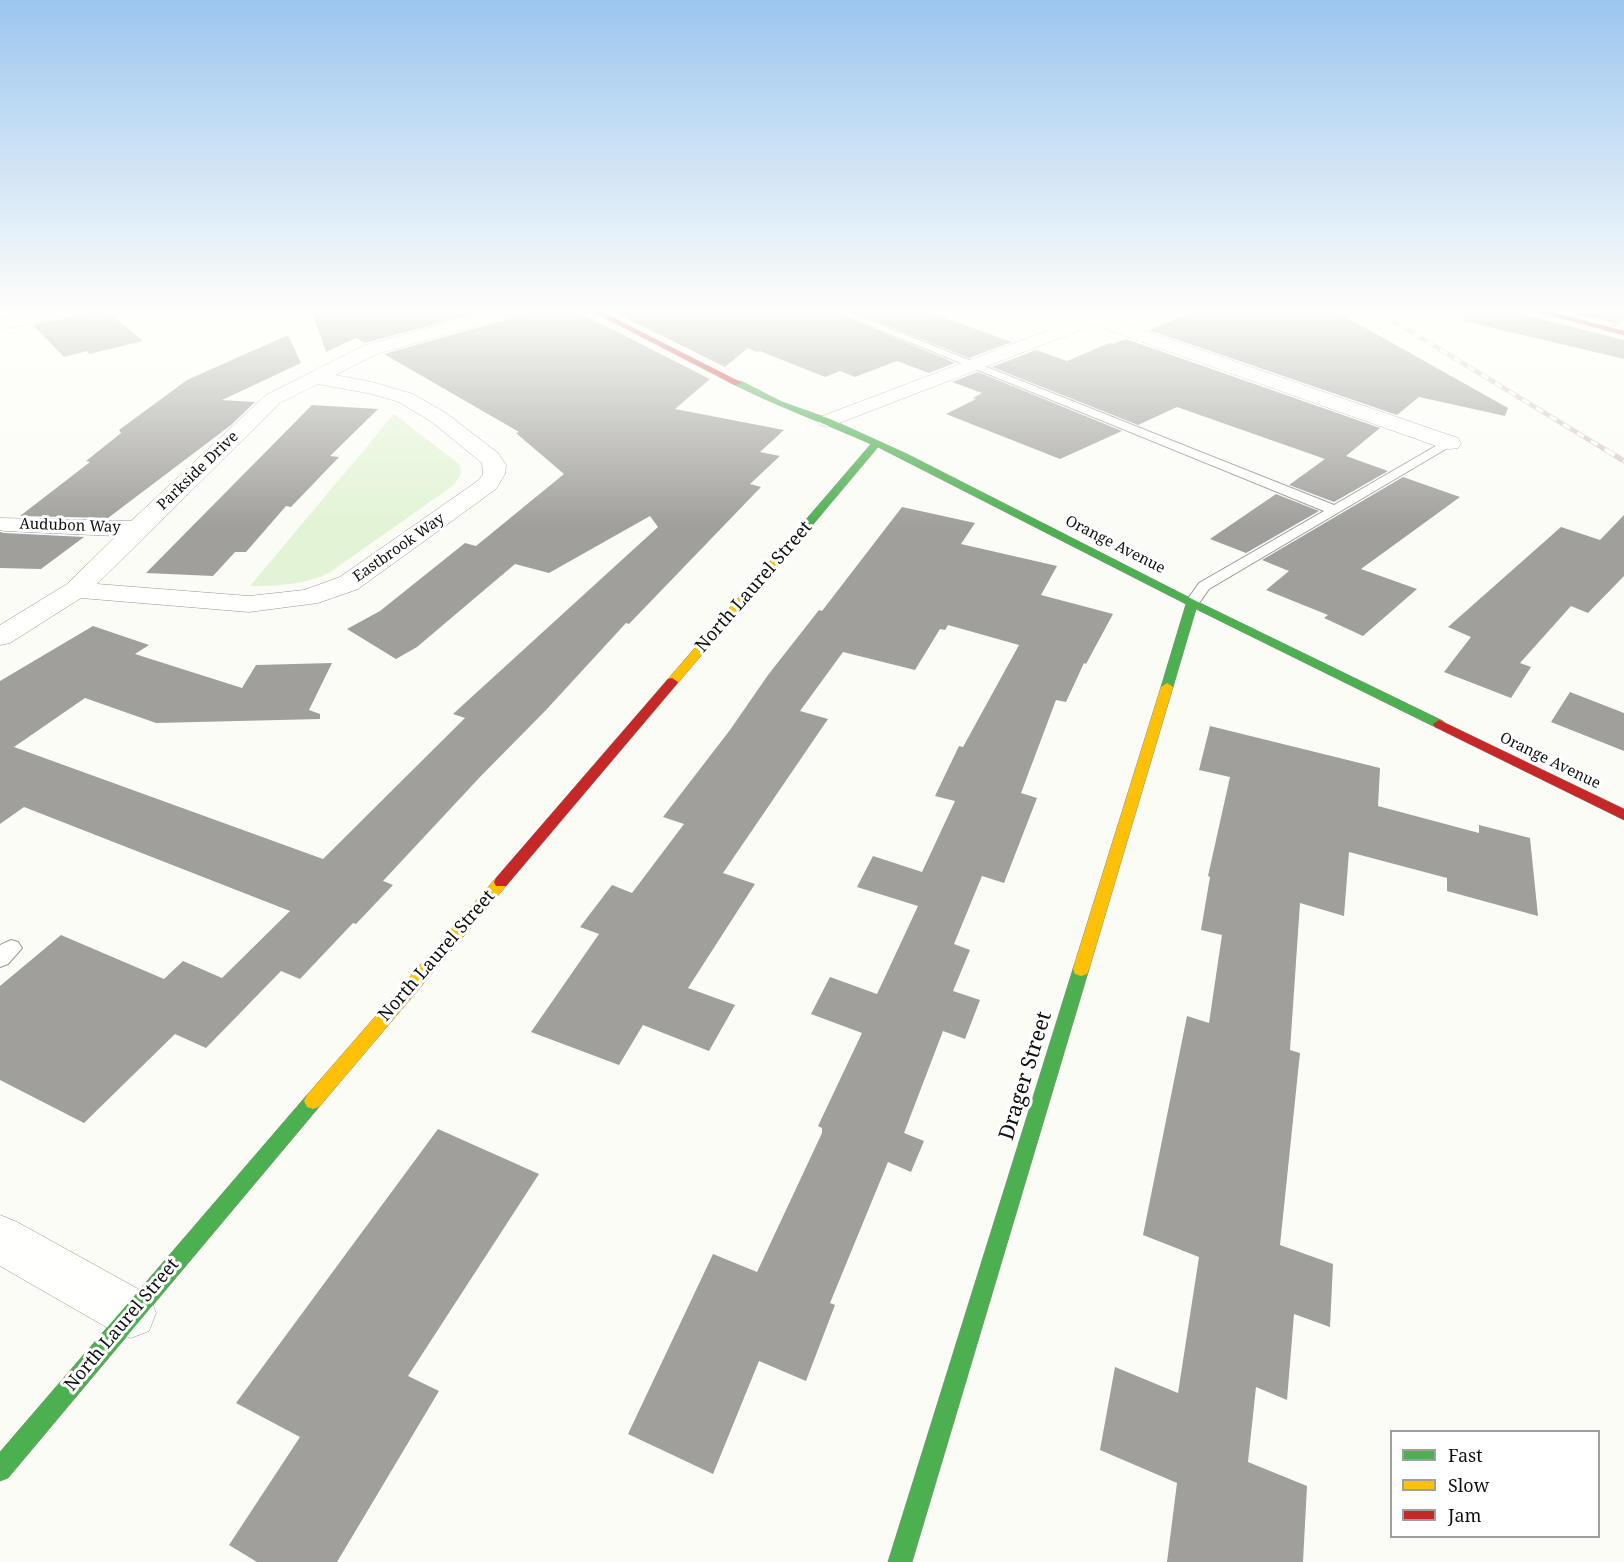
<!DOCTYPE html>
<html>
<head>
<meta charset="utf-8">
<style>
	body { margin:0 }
	#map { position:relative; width:1624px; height:1562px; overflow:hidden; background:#fcfcf7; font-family:"Noto Serif",serif }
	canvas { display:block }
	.legend { position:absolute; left:1390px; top:1430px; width:210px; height:108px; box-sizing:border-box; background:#fff; border:2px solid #9f9f9f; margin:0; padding:8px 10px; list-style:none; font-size:18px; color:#101010 }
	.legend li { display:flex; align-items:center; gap:12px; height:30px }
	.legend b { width:30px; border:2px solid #9f9f9f }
</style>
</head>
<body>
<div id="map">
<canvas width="1624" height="1562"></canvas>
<ul class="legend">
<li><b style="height:8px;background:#4caf50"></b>Fast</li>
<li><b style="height:8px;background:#ffc107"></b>Slow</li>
<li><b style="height:8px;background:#c62828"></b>Jam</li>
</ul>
</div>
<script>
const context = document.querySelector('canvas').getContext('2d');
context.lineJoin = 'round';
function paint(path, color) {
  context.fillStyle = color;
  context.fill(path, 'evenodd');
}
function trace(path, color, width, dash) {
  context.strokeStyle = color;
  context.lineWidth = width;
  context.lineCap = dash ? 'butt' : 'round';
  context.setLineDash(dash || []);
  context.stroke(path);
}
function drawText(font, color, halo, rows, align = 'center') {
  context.font = font + ' "Noto Serif",serif';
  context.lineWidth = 6;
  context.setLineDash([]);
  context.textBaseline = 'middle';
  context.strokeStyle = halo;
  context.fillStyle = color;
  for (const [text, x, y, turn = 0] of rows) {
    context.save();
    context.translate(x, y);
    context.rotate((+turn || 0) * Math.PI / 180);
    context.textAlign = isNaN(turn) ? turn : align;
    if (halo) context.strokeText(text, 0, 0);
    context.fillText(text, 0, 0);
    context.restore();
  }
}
paint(new Path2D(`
	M394,414l66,51 1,9 -7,11 -125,88c-26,12 -51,13 -79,13z`), '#e2f4d5');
paint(new Path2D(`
	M93,308h10l40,33 -54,13 -2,-3 -23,6 -31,-32 55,-11z
	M305,308h189l-129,35 -9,-5 -30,14 -14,-40z
	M530,308h48l4,6 128,65 -35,30 109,21 -24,22 20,4 -30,28 11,3 -106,110 -26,27 -3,-1 -80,87 -66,67 -97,104 10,4 -37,39 -3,-1 -53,56 -19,-8 -75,77 -31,-14 -91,89 -84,-43v-94l61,-51 103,44 19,-18 39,17 68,-67 -266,-104 -24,17v-143l93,-55 56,19 -14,9 107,34 14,-23 76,-2 -23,47 11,4v5l-164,4 -71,-25 -71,49 309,112 142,-141 -12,-4 205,-187 -8,-11 -101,57 -34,-9 -98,83 -21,12 -49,-30 33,-18 85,-68 11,3 88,-72 -48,-41 3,-1 -135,-78 142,-40z
	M606,308h218l131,55 -26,10 -32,-12 -42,16 -15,-6 -15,6 -65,-26 -3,1 -9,-4 -23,19z
	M843,308h73l96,34 -43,16z
	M1202,308h128l178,100 -3,8 -86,-19 -22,18 -248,-85z
	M1465,308h53l3,6 103,26v19l-160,-38z
	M1555,308h69v10l-10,5z
	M288,335l13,28 -79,37 33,2 -24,23 -123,93 -88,-2 70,-54 -4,-1 35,-28 -2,-3 68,-50z
	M1126,339l254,89 -34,28 42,15 -54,31 -45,-17 36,-26 -148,-52 -39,18 -146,-58 44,-17 31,11 42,-18 4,1z
	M978,372l144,59 -62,28 -114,-45 30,-15 -3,-1 9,-5 -30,-11z
	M312,405l66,4 -48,47 9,1 -48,50 -5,-1 -40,46h-11l-22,24 -67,-3z
	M1403,477l57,20 -99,72 56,20 -54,47 -39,-18 4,-3 -62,-25 23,-19 -27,-11z
	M1276,494l43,17 -73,42 -36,-14z
	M902,507l73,16 -14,21 96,22 -16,29 72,19 -27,50 -2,-1 -18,39 -10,-2 -35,93 16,5 -33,85 -22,-7 -28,68 16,6 -17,41 27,9 -15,39 -22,-8 -39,102 20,8 -13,31 -23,-10 -58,141 5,2 -29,76 -47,-20 -46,113 -85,-40 85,-180 44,18 65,-139v-5l-4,-2 44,-93 -51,-19 19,-37 47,17 41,-88 -61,-19 16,-31 49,16 33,-71 -20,-5 24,-50 4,1 56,-102 -71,-20 -3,5 -5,-1 -25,41 -72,-18 -43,59 28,8 -105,154 32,11 -67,104 47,17 -26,46 -66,-26 -24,40 -88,-33 68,-98 -19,-7 32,-42 20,8 52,-69 -21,-7 67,-87 38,-55 51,-65 3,1z
	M1624,515v61l-36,37 -17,-7 -51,57 11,4 -20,31 -67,-26 27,-35 -23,-10 113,-100 39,13z
	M0,532l4,1 80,4 -43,32 -41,-1z
	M1570,692l54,21v38l-73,-29z
	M1210,726l170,42 -2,38 101,27v-8l51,13 8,78 -91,-25v-13l-98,-26 -5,64 -44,-13 -10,147 10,3 -20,192 53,19 -3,63 -36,-13 -7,86 -31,-13 -8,75 59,24 -4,76h-136l10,-79 -77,-33 15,-83 63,26 21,-136 -56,-22 44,-219 22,7 13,-88 -21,-5 9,-53 -2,-1 22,-99 -31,-7z
	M438,1129l101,45 -131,202 31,15 -102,171h-80l-28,-17 71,-108 -64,-34z`), '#a09f9c');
const lane = new Path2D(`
	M826,308h12l496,197 112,-65h8l2,3 -247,146 -12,17 -5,1 -7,-4 14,-20 125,-72z
	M1624,320v7l-9,5 -8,-2z
	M11,940l7,2 4,6 -14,16 -8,3v-22z`);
const street = new Path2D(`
	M58,308h33l-3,4 -6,1 -82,17v-10z
	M501,308h27l-3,4 -148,42 -42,21 37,7 41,12 33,19 52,40 8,12 -1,9 -9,15 -138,100 -40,14 -69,9 -168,-14 -71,45 -10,2v-20l67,-41 49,-48 -112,-5 -4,-1v-12l131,3 135,-126 97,-49zM318,384l54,10 27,8 33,20 50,41 1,11 -4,6 -139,97 -36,13 -55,6 -152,-12 183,-181z
	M1054,308h25l15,5 13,-1 1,6 350,120 3,5 -3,5 -8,1 -8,-1 -348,-123 -260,100 -7,2 -7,-2 -3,-4 3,-4 258,-98 -21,-7z
	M0,1215l17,7 132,73 7,18 -7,18 -18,7 -18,-7 -113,-65z`);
const fast = new Path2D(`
	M735,381h6l41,21 48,17 77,35 289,147 247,120 2,3 -6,4 -4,-1 -239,-118 -23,78 -2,3h-8l-2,-3 25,-83 -308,-157 -73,87h-8v-4l74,-86c-45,-20 -92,-37 -136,-59z
	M1081,962l6,2 2,5 -177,593h-24l185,-593 2,-5z
	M313,1093l6,2 3,6 -3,6 -311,371 -8,3v-29l307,-357z`);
const slow = new Path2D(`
	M801,529l5,3 -1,2 -129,151h-8l-2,-3 2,-3 129,-149z
	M1167,683l6,4 -84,282 -2,5 -6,2 -6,-2 -2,-5 88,-282z
	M501,876l5,2 2,4 -2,4 -187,221 -6,2 -6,-2 -3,-6 3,-6 189,-217z`);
const jam = new Path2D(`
	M586,308h8l148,75 -7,2z
	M1525,308h10l89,23v4z
	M672,678l6,4 -2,3 -170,201h-10l-2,-4 2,-4 172,-199z
	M1439,720l185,89v11l-189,-93 -2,-3z`);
trace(lane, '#969694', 2);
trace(street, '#969694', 1);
trace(fast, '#8d8d8b', 1);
trace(slow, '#8d8d8b', 1);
trace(jam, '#8d8d8b', 1);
paint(lane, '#fffffe');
paint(street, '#fffffe');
paint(fast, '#4caf50');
paint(slow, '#ffc107');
paint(jam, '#c62828');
const railFar1 = new Path2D(`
	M1372,308l237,144`);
const rail = new Path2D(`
	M1606,450l18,11`);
trace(railFar1, '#dac7c4', 4.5);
trace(rail, '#dac7c4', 5);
trace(railFar1, '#fff', 3, [8]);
trace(rail, '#fff', 4, [10]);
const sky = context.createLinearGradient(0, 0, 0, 526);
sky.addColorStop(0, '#9cc6ef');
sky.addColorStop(0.59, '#fefefb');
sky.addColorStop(1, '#fefefb00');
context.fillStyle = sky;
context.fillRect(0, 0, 1624, 526);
drawText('15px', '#101010', '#fff', [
	["Parkside Drive",198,471,-44],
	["Audubon Way",70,526,2],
	["Orange Avenue",1115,545,27],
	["Eastbrook Way",399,548,-35],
	["Orange Avenue",1550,761,26]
]);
drawText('18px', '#101010', '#fff', [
	["North Laurel Street",754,587,-49],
	["North Laurel Street",437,956,-49],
	["North Laurel Street",122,1325,-50]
]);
drawText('21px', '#101010', '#fff', [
	["Drager Street",1026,1076,-73]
]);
</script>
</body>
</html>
